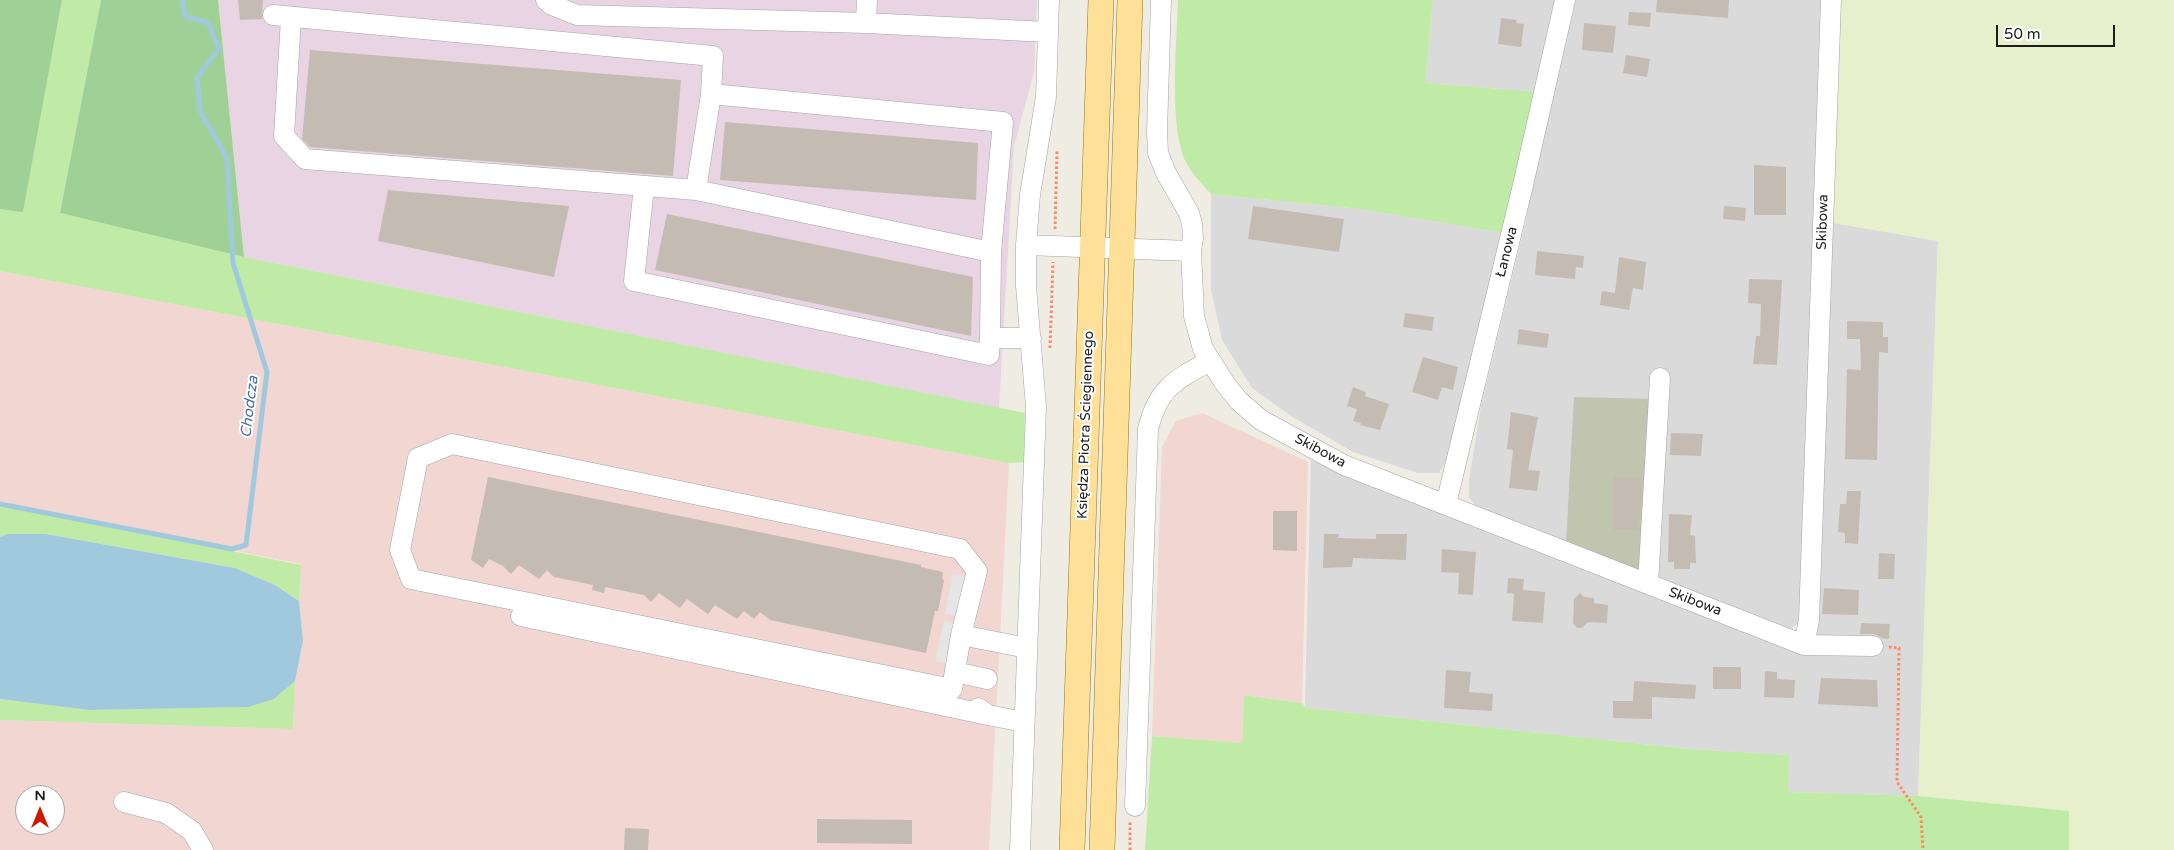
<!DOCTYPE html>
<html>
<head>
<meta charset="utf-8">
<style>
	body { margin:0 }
	#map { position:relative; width:2174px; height:850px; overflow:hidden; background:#efece3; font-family:"Varela Round",sans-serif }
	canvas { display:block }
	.north { position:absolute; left:15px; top:785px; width:50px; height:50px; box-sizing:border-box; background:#fff; border:1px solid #a5a5a5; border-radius:50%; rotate:0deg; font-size:14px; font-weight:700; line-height:20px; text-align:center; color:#1d1d1d }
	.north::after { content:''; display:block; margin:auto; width:18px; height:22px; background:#cb1a00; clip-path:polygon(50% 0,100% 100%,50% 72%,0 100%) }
	.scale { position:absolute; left:1996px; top:25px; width:119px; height:22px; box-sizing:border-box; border:2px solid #1d1d1d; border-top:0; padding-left:6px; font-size:15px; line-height:18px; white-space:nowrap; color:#1d1d1d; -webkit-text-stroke:4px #fff; paint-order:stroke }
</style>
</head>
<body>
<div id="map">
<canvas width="2174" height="850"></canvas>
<div class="north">N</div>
<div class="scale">50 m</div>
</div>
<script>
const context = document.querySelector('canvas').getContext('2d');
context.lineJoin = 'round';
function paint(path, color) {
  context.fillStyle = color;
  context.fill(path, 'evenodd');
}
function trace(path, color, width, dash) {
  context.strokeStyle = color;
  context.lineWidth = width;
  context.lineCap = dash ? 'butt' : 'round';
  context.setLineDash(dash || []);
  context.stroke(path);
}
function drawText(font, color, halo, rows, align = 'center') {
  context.font = font + ' "Varela Round",sans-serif';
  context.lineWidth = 4;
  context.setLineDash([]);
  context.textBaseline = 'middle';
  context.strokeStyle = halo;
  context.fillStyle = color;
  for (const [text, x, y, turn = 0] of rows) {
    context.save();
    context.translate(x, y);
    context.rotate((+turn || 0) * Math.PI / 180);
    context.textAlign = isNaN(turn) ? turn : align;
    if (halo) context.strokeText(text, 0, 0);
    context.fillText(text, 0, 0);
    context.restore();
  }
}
paint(new Path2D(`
	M1433,0h122l-16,92 -114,-9z
	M1576,0h255l-29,620 -14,11 -311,-123 -8,-11v-17l12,-74 44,-182 20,-100z
	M1211,194l150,15 144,24 -55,221 -11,19h-21l-65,-21 -62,-36 -39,-28 -30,-48 -11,-50z
	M1828,222l110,19 -20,555 -131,-4 1,-37 -99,-6 -383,-41 -1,-7 6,-241 491,195z`), '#dbdada');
paint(new Path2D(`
	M0,271l1009,192 -20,387h-989v-130l293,9 2,-48 8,-40 -4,-40 2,-37 -301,-60zM25,795h30v30h-30z
	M1202,413l106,49 -6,241 -58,-8 -2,48 -90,-7 10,-289 14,-26z`), '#f1d6d1');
paint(new Path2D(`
	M218,0h819l-3,72 -20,74 -15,262 -755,-151z`), '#e8d4e2');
paint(new Path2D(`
	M1574,397l78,2 -8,176 -78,-31z`), '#c1c4ae');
paint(new Path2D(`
	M1836,0h338v850h-105v-39l-151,-15 20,-555 -110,-19z`), '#e8efcd');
paint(new Path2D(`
	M62,0h39l-41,213 184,44 781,156 -1,49 -15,1 -1009,-192v-62l23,2z
	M1178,0h255l-8,83 114,9 -34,141 -144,-24 -150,-15c-8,-9 -18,-19 -24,-30 -19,-34 -10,-124 -9,-164z
	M0,504l301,61 -2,36 -24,-16 -40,-17 -189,-34h-39l-7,3z
	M295,681l-2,48 -293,-9v-21l89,11 160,-3 25,-8z
	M1244,695l58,8 4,5 383,41 100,6 -1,37 130,4 151,15v39h-924l7,-114 90,7z`), '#bfeba6');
paint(new Path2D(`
	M0,0h62l-39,212 -23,-3z
	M101,0h117l26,257 -184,-44z`), '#9fd096');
paint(new Path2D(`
	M953,574l12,2 -8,40 -12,-2z
	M944,621l11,2 -8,40 -12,-2z`), '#e5e5e5');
paint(new Path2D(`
	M7,534h39l189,34 40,17 24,16 4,40 -8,40 -21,18 -25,8 -160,3 -89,-11v-162z`), '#a1c9de');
trace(new Path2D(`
	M0,504l232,45 14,-4 21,-173 -34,-109 -6,-105 -27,-47 -3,-34 22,-28 -11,-26 -23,-7 -3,-16`), '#a1c9de', 5);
paint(new Path2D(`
	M238,0h25l-1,19 -22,1z
	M1657,0h72l-1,18 -72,-6z
	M1629,12l22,1 -1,14 -22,-2z
	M1501,18l16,2 -1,3 8,1 -3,23 -23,-3z
	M1584,23l32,3 -3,27 -31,-3z
	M310,50l371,30 -8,96 -363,-29 -8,-8z
	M1626,55l24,4 -3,18 -24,-4z
	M725,122l253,21 -2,57 -256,-20z
	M1754,165l32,2v48h-32z
	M388,190l181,16 -15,71 -176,-36z
	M1253,206l91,13 -5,33 -91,-13z
	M1724,206l22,2 -1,13 -22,-2z
	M667,214l306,63 -2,59 -316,-66z
	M1537,251l47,5 -1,12 -7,-1 -1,12 -40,-4z
	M1619,257l27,5 -3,28 -10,-2 -4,22 -29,-5 2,-14 13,2z
	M1749,279l33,1 -5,85 -24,-1 3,-28h4l1,-32 -13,-1z
	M1405,313l29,4 -2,14 -29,-4z
	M1847,321l36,1v15h5v16l-9,-1 -2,108 -32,-1 2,-90 14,1 -1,-31h-13z
	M1519,329l30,5 -2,14 -30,-4z
	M1423,357l35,10 -5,23 -11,-3 -4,13 -26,-8z
	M1353,387l13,5 -1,4 24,8 -9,26 -20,-5 1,-2 -8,-2 4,-12 -10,-3z
	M1511,412l27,5 -10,53 12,1 -3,20 -28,-3 4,-38 -6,-1z
	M1671,433l32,1 -2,22 -31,-1z
	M488,477l433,88v2l22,5 -1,7 2,1 -6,31h-3l-9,42 -156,-33 -10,-8 -6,7 -10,-8 -7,8 -22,-14 -7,9 -21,-15 -7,9 -21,-15 -8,9 -7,-7 -39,-8 -1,6 -12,-3 1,-5 -39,-8 -7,-7 -8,9 -20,-14 -8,9 -8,-8 -14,-7 -6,9 -12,-8z
	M1614,477l28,1 -3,52h-25z
	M1847,491h14l-3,53 -13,-1v-10l-7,-1 2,-28h6z
	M1273,511h24v40l-24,-1z
	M1669,514l23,1 -2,20 5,1 1,27h-6v6h-16v-7h-6z
	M1324,534h15l-1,4 38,1v-5h31l-1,26 -53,-2 -1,9 -29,1z
	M1442,549l34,3 -3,43 -15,-1 1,-21 -18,-1z
	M1879,553l16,1 -1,25h-16z
	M1508,578l16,1 -1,11 22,2 -2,31 -31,-2 2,-27 -7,-1z
	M1824,588l35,2 -1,25 -36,-1z
	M1580,593l4,4 10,1v5l14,2 -1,18 -19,-1 -6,6h-5l-4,-5 1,-24z
	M1861,623l29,1 -1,15 -7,-1 -8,-4h-14z
	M1713,667h28v22h-28z
	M1446,670l25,2 -2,20 24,2 -1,17 -48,-3z
	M1765,671l12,1v7l18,1 -1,18 -30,-1z
	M1821,678l56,2 1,27 -60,-3z
	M1634,681l62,4 -1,14 -43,-2v22l-39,-1v-17h20z
	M817,819l95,1v24l-95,-1z
	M625,828l24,1 -1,21h-24z`), '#c4bcb2');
const minor = new Path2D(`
	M546,0l6,5 25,10 289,8 182,9
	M1161,0l-4,132 1,21 8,20 23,40 3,11 1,14 -2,13 3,65 9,33 23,36 13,16 22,19 83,45 460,180 69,1
	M273,15l440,41 -2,38 292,28 -12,130 -1,86h41
	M291,18l-7,118 21,23 391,31 295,62
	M866,23l1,-23
	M644,186l-10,95 355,74 1,-17
	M696,190l15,-96
	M1026,245l165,6
	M1446,504l77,-319 42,-185
	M1648,584l12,-206
	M521,616l467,99
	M961,635l-9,54 -541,-110 -11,-29 18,-92 34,-14 508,105 17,22 -16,64 66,13
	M1804,645l5,-25 22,-620
	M955,672l32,7
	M978,708l10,7 36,7
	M124,802l42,11 26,18 11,19
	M1135,806l13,-377c10,-41 27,-49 62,-68
	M1020,850l16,-443 -10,-121v-41l4,-50 16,-98 3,-97`);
const major = new Path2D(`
	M1072,850l29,-850
	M1102,850l28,-850`);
trace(minor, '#a4a4a4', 21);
trace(major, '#977800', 26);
trace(new Path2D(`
	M1055,229l2,-78
	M1050,348l3,-86
	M1889,647l10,1 -2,134 24,35 2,33
	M1130,850v-29`), '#fe8864', 3, [2.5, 2.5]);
trace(minor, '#fff', 20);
trace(major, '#ffe098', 25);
drawText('14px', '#1d1d1d', '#fff', [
	["Skibowa",1823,222,-88],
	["Łanowa",1507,252,-76],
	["Księdza Piotra Ściegiennego",1086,425,-88],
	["Skibowa",1320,451,28],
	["Skibowa",1695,602,21]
]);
drawText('italic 15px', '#476eb0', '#fff', [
	["Chodcza",250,407,-83]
]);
</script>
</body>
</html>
